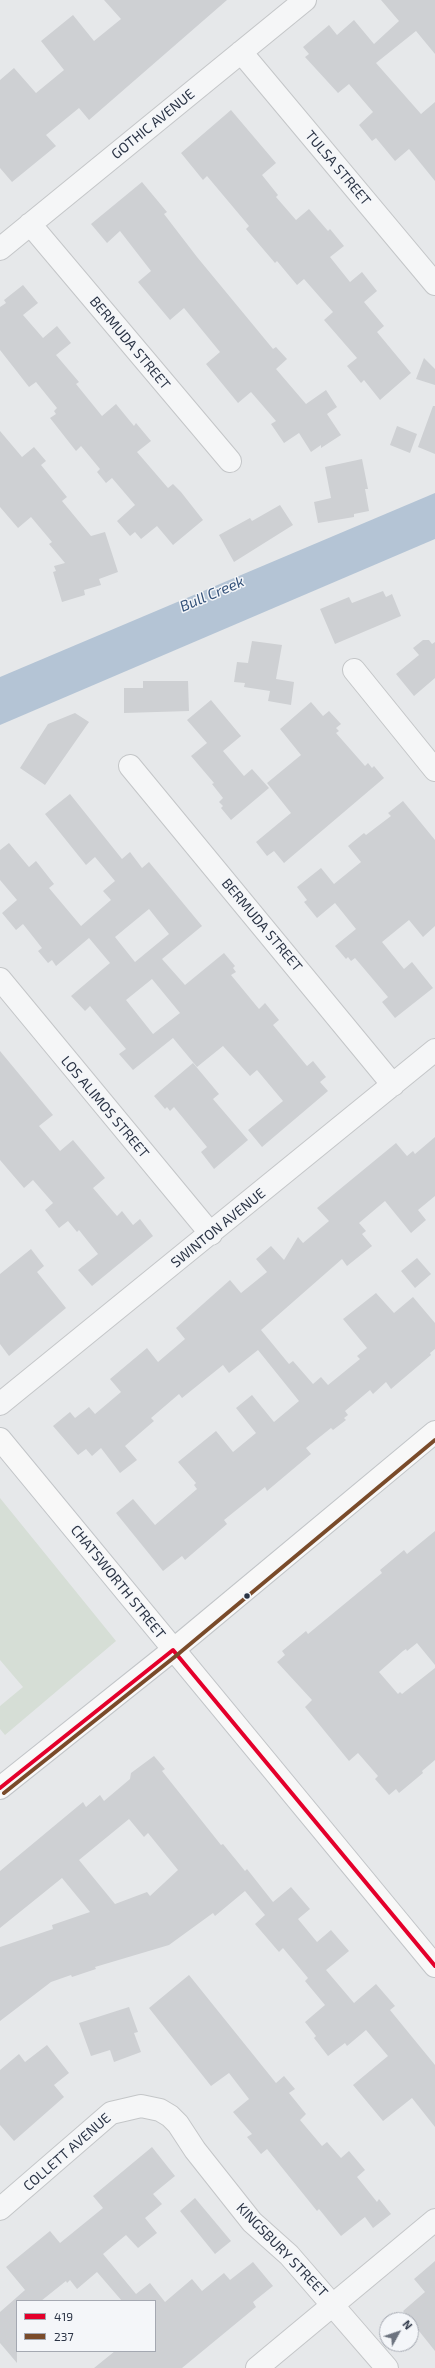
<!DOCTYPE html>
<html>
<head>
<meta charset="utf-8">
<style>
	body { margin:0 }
	#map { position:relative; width:435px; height:2368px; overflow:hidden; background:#e6e8ea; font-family:"Exo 2",sans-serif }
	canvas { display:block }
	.legend { position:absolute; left:16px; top:2300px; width:140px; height:52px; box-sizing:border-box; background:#f4f6f9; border:1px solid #a4a8b1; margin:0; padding:5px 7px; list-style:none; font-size:12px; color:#2b3445 }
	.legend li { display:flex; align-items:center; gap:8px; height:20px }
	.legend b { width:20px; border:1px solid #a4a8b1 }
	.north { position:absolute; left:379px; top:2312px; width:40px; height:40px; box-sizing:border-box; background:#f4f6f9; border:1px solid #a4a8b1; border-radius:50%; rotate:50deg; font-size:11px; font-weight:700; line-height:16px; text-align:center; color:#2b3445 }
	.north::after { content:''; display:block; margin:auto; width:14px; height:18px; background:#6c737f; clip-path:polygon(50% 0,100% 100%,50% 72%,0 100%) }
</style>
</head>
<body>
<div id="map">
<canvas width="435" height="2368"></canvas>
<ul class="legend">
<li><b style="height:5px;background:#e4002b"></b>419</li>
<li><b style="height:5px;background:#7a4b2a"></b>237</li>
</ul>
<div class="north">N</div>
</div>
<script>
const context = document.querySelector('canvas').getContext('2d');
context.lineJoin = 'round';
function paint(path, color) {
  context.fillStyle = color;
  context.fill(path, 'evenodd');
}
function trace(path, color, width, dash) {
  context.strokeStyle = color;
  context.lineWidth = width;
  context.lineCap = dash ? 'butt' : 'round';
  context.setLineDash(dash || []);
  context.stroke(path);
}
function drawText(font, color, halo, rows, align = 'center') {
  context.font = font + ' "Exo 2",sans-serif';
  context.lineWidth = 3;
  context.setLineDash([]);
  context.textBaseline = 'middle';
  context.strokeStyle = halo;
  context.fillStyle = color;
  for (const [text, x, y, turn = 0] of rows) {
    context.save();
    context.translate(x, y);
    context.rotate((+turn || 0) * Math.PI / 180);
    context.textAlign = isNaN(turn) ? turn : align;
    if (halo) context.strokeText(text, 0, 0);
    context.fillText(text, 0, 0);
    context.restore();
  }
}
paint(new Path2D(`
	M0,1498l116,143 -111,94 -5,-6v-23l23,-19 -23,-27z`), '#d6ded6');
paint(new Path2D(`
	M435,493v46l-435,186v-48z`), '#b4c4d5');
paint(new Path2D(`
	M104,0h123l-138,120 -10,-12 -33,27 10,11 -44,36 -12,-14v-88l14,-12 22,25 28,-23 -23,-29 32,-26 21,26 27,-22z
	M381,0h54v54l-19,-23 -40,32 45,51 14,-12v79l-26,-32 -14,12 -19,-23 -4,3 -13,-16 14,-13 -24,-28 -11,9 -33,-36 4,-3 -6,-7 26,-22 8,10 17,-15 20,24 25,-23z
	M231,110l45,53 -14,12 16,20 -2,2 20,23 13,-11 19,22 2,-2 14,17 -14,11 20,25 12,-10 15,19 -13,11 20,24 -7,6 34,41 -31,27 -16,-20 -3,3 -14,-17 10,-8 -33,-38 9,-8 -29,-33 -7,6 -20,-24 -2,2 -29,-34 3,-3 -42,-50 -4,4 -22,-27z
	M142,182l25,30 -3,2 33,43 76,92 3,-2 11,12 -11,10 30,35 20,-14 11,17 -10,7 14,21 -20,13v-3l-10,7 -12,-19 -15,10 -13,-19 5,-3 -25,-29 -13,11 -32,-39 14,-12 -36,-44 -14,12 -32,-38 13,-11 -31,-40 -13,12 -16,-19z
	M23,285l15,18 -15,12 20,23 14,-12 14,17 -15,12 23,27 -3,2 26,32 14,-12 18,22 2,-3 15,18 -14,11 31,36 5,-4 8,8 22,28 -30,25 -16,-19 -16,13 -6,-7 -5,4 -13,-15 18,-16 -23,-27 -6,5 -9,-11 3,-3 -19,-23 -5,5 -26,-33 6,-4 -2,-3 3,-3 -21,-26 -7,5 -29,-37v-43l6,-4 -2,-3z
	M424,358l11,11v16l-19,-6z
	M433,406h2v48l-17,-7z
	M397,426l20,8 -7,19 -20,-8z
	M0,431l22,26 12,-10 12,14 -5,4 26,32 -5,4 29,35 14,-4 13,40 -19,7 2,6 -17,5 1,5 -23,7 -9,-30 3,-1 -2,-5 11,-3 -16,-19 3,-2 -21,-25 -13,11 -18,-21z
	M362,459l6,30h-3l4,22 -15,3v3l-36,6 -4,-21 17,-4 -6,-31z
	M280,505l13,20 -59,37 -15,-27 31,-17 2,3z
	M383,591l3,6 6,-3 9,22 -66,28 -15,-35 29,-12 3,6z
	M423,640h6l3,4 3,-2v36l-21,18 -18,-22 23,-19 -6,-7z
	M252,641l30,4 -6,34 18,3 -3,23 -23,-4 2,-10 -26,-4 1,-4 -11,-1 3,-20 11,1z
	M143,681h45l1,30 -65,2v-25h19z
	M211,700l30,36 -18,15 21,25 8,-7 17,19 -38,32 -10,-12 2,-2 -4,-4 4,-4 -11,-14 2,-1 -23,-27 16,-13 -20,-23z
	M311,702l12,14 6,-5 12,13 -5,4 3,3 -3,2 29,33 3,-3 4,5 2,-2 10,12 -100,85 -10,-12 -7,5 -11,-14 35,-29 -24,-30 34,-28 -21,-26z
	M75,713l14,9 -44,63 -25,-17 28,-44z
	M70,794l52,65 8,-7 12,16 7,-6 53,64 -40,33 23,26 39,-32 11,13 -2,2 3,4 -5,3 28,34 6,-6 14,17 -6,5 34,41 6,-5 13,16 -6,5 8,9 -66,56 -14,-17 35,-29 -26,-31 -7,6 -27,-30 -26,21 -24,-29 -40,32 -14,-16 7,-5 -22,-26 -14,-17 -5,5 -14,-15 39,-33 -21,-25 -33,28 -4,-6 -4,3 -10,-12 4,-3 -19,-24 -7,6 -14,-17 15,-13 -17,-20v-30l9,-7 20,24 7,-6 18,23 -5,4 32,38 30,-26 -8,-9 12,-10 -20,-24 -9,8 -41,-51zM149,909l20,25 -34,28 -20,-25zM152,979l28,34 -27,21 -27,-34z
	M403,801l32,39v86l-12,11 -14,-17 -27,22 22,27 8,-7 21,26 -38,30 -13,-16 6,-5 -33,-39 -4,3 -3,-4 -2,2 -11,-13 21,-17 -21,-26 -18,15 -13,-16 3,-2 -10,-13 24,-19 13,16 27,-22 -13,-16 16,-13 2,2 25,-19 -3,-3z
	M0,1051l53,64 -14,11 21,25 13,-11 32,38 -12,10 24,28 5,-5 11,14 7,-6 13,17 -61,50 -14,-16 20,-16 -19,-24 -2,2 -9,-11 -9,7 -14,-18 8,-7 -20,-23 -9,8 -24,-28z
	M193,1063l26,31 -6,5 35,41 -34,29 -13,-17 6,-5 -33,-40 -4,4 -3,-4 -2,2 -11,-13z
	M435,1137v59l-17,14 8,10 -15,13 -26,-32 -26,22 7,8 -4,3 10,12 -25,20 -5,-7 -81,71 28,34 4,-3 20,23 8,-7 7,8 32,-26 -3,-3 10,-8 -24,-29 33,-26 18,20 19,-16 22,26v26l-5,4 1,2 -40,34 -5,-7 -13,12 -3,-4 -25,21 3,4 -4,3 2,2 -13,10 -2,-2 -25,20 5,6 -44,37 -2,-4 -41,33 3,4 -42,36 -3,-4 -19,15 -47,-58 17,-14 22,26 42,-36 -3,-4 2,-2 -18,-21 38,-31 17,21 23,-19 -20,-25 16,-13 22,27 25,-21 -41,-51 -29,23 -6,-8 -41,33 -3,-4 -28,24 3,3 -29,25 12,14 -17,13 -19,-25 -9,8 -6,-7 -8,6 -25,-29 17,-14 5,6 14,-11 6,7 26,-22 -11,-13 37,-31 11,14 27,-23 -9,-11 54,-48 11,13 26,-21 -11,-13 15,-13 13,14 14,-23 5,6 26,-22 -12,-13 79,-65 11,13 6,-5 2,3z
	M31,1249l13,17 -7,6 29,36 -57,48 -9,-12v-70z
	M417,1258l14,16 -16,14 -14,-17z
	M435,1531v134l-18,-22 -10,8 -1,-2 -3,2 -24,21 19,22 2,-2 2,2 33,-26v92l-13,11 1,2 -24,20 -3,-4 -7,6 -14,-16 3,-3 -20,-23 -9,8 -44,-54 7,-7 -35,-38 8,-7 -3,-4 24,-20 2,3 74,-61 -2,-3 24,-20 3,4z
	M154,1756l11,13 -3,2 59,74 2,-1 22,27 2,-2 26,33 18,-15 19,22 -12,10 19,23 14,-12 18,21 -23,19 28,33 22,-19 19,22 -5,4 45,55v62l-23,-29 -29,23 -30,-36 35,-29 -22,-26 -19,16 -2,-3 -17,13 -14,-18 2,-2 -11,-14 20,-17 -20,-24 3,-3 -25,-30 -4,4 -24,-28 10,-9 -20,-24 -30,25 -2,-3 -44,32 -74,22 1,2 -24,8 -1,-2 -20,7 -51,39v-74l53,-18 -1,-4 38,-13 -28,-34 -62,50v-57l83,-69 3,5 14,-12 4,6 26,-22 1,-6zM129,1819l15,18 4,-4 30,37 -28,26 -3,-4 -32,12 -36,-44z
	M189,1975l87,108 8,-7 11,13 -6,4 17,21 -6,6 22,26 5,-4 14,16 8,-7 16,19 -8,7 20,25 2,-3 12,15 -18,14 -8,-11 -24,19 -22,-27 -2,2 -50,-62 -6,5 -14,-17 5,-3 -19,-22 16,-13 -20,-26 -18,13 -62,-78z
	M129,2007l9,25 -4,1 7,19 -27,10 -4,-12 -19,6 -12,-33z
	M47,2045l22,28 -15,12 10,12 -50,44 -14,-16v-55l19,-16 6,8z
	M152,2147l23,29 -22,18 9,10 -17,14 12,15 -19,15 -12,-13 -23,19 33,40 14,-11 15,19 27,-23 10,12 22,-18 6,7 23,-18 20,24 -20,16 3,5 -74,61h-88l21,-17h40v-50h-33l-25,-29 -20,17 -7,-9 -3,3 -1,-2 -25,20h-24v62l-17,-20v-31l25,-22 -19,-23 44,-36 10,12 43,-35 -10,-12z
	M195,2198l36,43 -16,13 -35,-43z
	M435,2261v90l-32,-40 22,-19 -11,-13z`), '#ced0d3');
const minor = new Path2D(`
	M241,52l194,232
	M30,224l200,237
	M0,249l305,-249
	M354,670l81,100
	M130,766l263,319
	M0,979l211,255
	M0,1404l435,-354
	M0,2209l111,-96 30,-7 19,4 10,6 8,8 17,26 57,72 37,33 98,113
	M257,2368l178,-148`);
const major = new Path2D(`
	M0,1439l435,527
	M0,1788l173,-138 262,-218`);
trace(minor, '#c4c6c8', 24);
trace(major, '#c2c5c8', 24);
trace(minor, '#f5f6f7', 22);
trace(major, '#f8f8f8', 22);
trace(new Path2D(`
	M0,1788l173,-138 262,316`), '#e4002b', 4);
trace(new Path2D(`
	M4,1793l173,-138 258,-215`), '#7a4b2a', 4);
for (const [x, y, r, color] of [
	[247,1596,3.5,"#2b3445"]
]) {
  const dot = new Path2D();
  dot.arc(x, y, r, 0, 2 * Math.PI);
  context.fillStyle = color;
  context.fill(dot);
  trace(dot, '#f4f6f9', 1.5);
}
drawText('14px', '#2b3445', '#f4f6f9', [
	["GOTHIC AVENUE",153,124,-39],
	["TULSA STREET",338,168,50],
	["BERMUDA STREET",130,343,50],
	["BERMUDA STREET",262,925,50],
	["LOS ALIMOS STREET",105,1107,50],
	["SWINTON AVENUE",218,1228,-39],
	["CHATSWORTH STREET",118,1582,51],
	["COLLETT AVENUE",67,2152,-41],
	["KINGSBURY STREET",282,2250,46]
]);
drawText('italic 15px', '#34527a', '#f4f6f9', [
	["Bull Creek",212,594,-23]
]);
</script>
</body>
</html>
